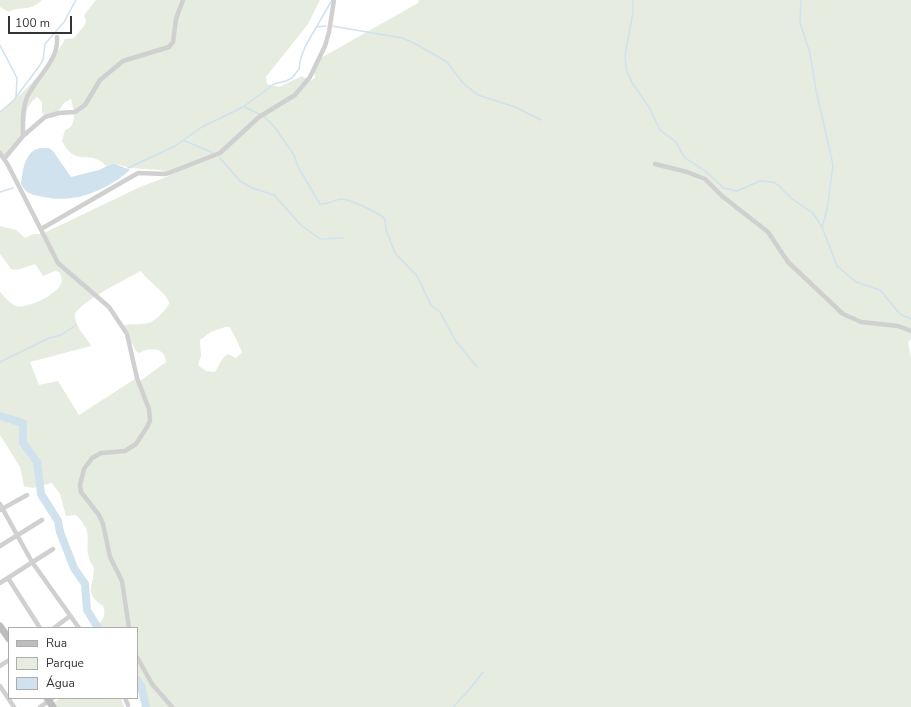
<!DOCTYPE html>
<html>
<head>
<meta charset="utf-8">
<style>
	body { margin:0 }
	#map { position:relative; width:911px; height:707px; overflow:hidden; background:#fff; font-family:"Nunito Sans",sans-serif }
	canvas { display:block }
	.legend { position:absolute; left:8px; top:627px; width:130px; height:72px; box-sizing:border-box; background:#fff; border:1px solid #adadad; margin:0; padding:5px 7px; list-style:none; font-size:12px; color:#333 }
	.legend li { display:flex; align-items:center; gap:8px; height:20px }
	.legend b { width:20px; border:1px solid #adadad }
	.scale { position:absolute; left:8px; top:16px; width:64px; height:18px; box-sizing:border-box; border:2px solid #333; border-top:0; padding-left:5px; font-size:12px; line-height:14px; white-space:nowrap; color:#333; -webkit-text-stroke:3px #fff; paint-order:stroke }
</style>
</head>
<body>
<div id="map">
<canvas width="911" height="707"></canvas>
<ul class="legend">
<li><b style="height:5px;background:#bdbdbd"></b>Rua</li>
<li><b style="height:11px;background:#e6ecdf"></b>Parque</li>
<li><b style="height:11px;background:#cfe2ee"></b>Água</li>
</ul>
<div class="scale">100 m</div>
</div>
<script>
const context = document.querySelector('canvas').getContext('2d');
context.lineJoin = 'round';
function paint(path, color) {
  context.fillStyle = color;
  context.fill(path, 'evenodd');
}
function trace(path, color, width, dash) {
  context.strokeStyle = color;
  context.lineWidth = width;
  context.lineCap = dash ? 'butt' : 'round';
  context.setLineDash(dash || []);
  context.stroke(path);
}
paint(new Path2D(`
	M0,0h42c-14,13 -22,5 -33,12l-9,-5z
	M96,0h224l-12,24 -42,53 1,7 12,3 23,-11 8,5 5,-3 -1,-6 7,-14 97,-55 1,-3h492v339l-3,3 3,16v349h-763l-11,-27v-52h-36l-3,-3c6,-6 8,-11 5,-19 -19,-13 -10,-18 -9,-37 0,-4 -5,-7 -5,-11 -5,-19 6,-24 -13,-43l-10,1 -6,-22 -8,-11 -19,5 -9,-2 -4,-19 -20,-32v-143c5,5 11,13 17,14 11,3 40,-12 44,-22 2,-4 0,-8 -2,-12l-4,-1 -12,5 -8,-12 -18,6 -6,-1 -11,-15v-28l16,4 9,8 9,-4h8l98,-47 29,-11 -1,-3 -8,-3 -30,-2 -17,-5 -7,3c-15,-18 -30,3 -44,-25l3,-11c13,-4 9,-20 6,-31l-7,4 -7,10 -12,2 -3,-2v-11l-5,-5c-16,13 -8,20 -14,35 -4,10 -13,18 -20,25l-3,-3v-42l21,-18 30,-31 14,-24 9,-1 10,-12 2,-5 -2,-6zM141,271c7,11 28,23 28,33 -6,9 -15,20 -27,20 -7,1 -12,-1 -19,2l13,25 3,2c11,-6 26,-6 27,9l-26,19 -2,-4 -59,38 -21,-34 -19,4 -9,-23 61,-16c-5,-10 -15,-17 -16,-30 0,-12 55,-39 66,-45zM225,327h5c1,2 11,21 12,25l-6,6 -8,-4 -5,4 -8,14 -9,-1 -8,-6 3,-9 -1,-16 11,-8z
	M60,698h61l3,9h-69l-2,-4z`), '#e6ecdf');
paint(new Path2D(`
	M40,148h9l4,3 18,26 28,-7 14,-7 17,7c-23,20 -55,34 -86,27 -11,-2 -18,-3 -23,-13 2,-14 3,-32 19,-36z`), '#cfe2ee');
trace(new Path2D(`
	M633,0v12l-8,44 1,13 5,12 18,26 11,23 16,12 8,15 21,14 19,17 13,3 23,-10 13,1 5,3 14,14 21,14 9,14 15,39 19,16 24,8 20,24 11,5
	M801,0l-1,23 10,30 6,37 17,75 -6,45 -5,17
	M332,26l70,12 12,5 33,19 16,21 15,12 37,12 26,13
	M316,27l10,-1
	M0,45l17,33 -1,19
	M245,107l14,7
	M0,112l14,-12 26,-35 3,-5 2,-16 19,-22 12,-22
	M265,117l11,12 18,26 4,12 22,37c8,1 13,-4 21,-5 9,0 38,14 44,20l1,11 9,23 22,23 14,29 9,7 15,28 22,27
	M183,140l30,13
	M219,157l21,24 12,7 22,7 27,30 19,14 23,-1
	M128,168l47,-22 27,-19 41,-20 31,-23 12,-3 6,-3 7,-9 2,-12 5,-12 26,-45
	M0,192l13,-4
	M0,362l49,-24 12,-3 15,-10
	M453,707l16,-17 14,-18`), '#cfe2ee', 1.5);
trace(new Path2D(`
	M0,416l23,7v20l14,19 4,32 17,27 2,11 14,36 11,16 2,26 11,18
	M137,680l4,6 5,21`), '#cfe2ee', 8);
trace(new Path2D(`
	M23,136c0,-13 -1,-27 4,-39 10,-21 32,-36 30,-60
	M0,153l8,12 50,98 51,44 18,27 10,44 12,31 1,12 -3,6 -11,17 -11,7 -24,2 -9,5 -8,11 -4,16 1,7 18,23 4,9 7,33 12,24 7,47
	M4,159l19,-23 22,-19 14,-4 16,-1 10,-7 15,-25 23,-19 46,-14 4,-5 3,-23 7,-19
	M655,164l32,8 18,7 17,17 46,36 20,30 55,52 18,8 37,4 13,5
	M41,229l97,-56 28,1 54,-21 39,-36 36,-22 15,-18 15,-31 4,-14 5,-32
	M0,504l32,58 47,66
	M0,510l27,-15
	M0,546l42,-26
	M8,578l32,50
	M0,583l53,-34
	M54,628l16,-12
	M137,657l15,27 20,23
	M0,666l9,-6
	M0,686l14,21
	M125,698l3,7
	M40,707l13,-9`), '#d0d0d0', 4.5);
trace(new Path2D(`
	M0,626l9,13
	M47,698l6,9`), '#bdbdbd', 7);
</script>
</body>
</html>
